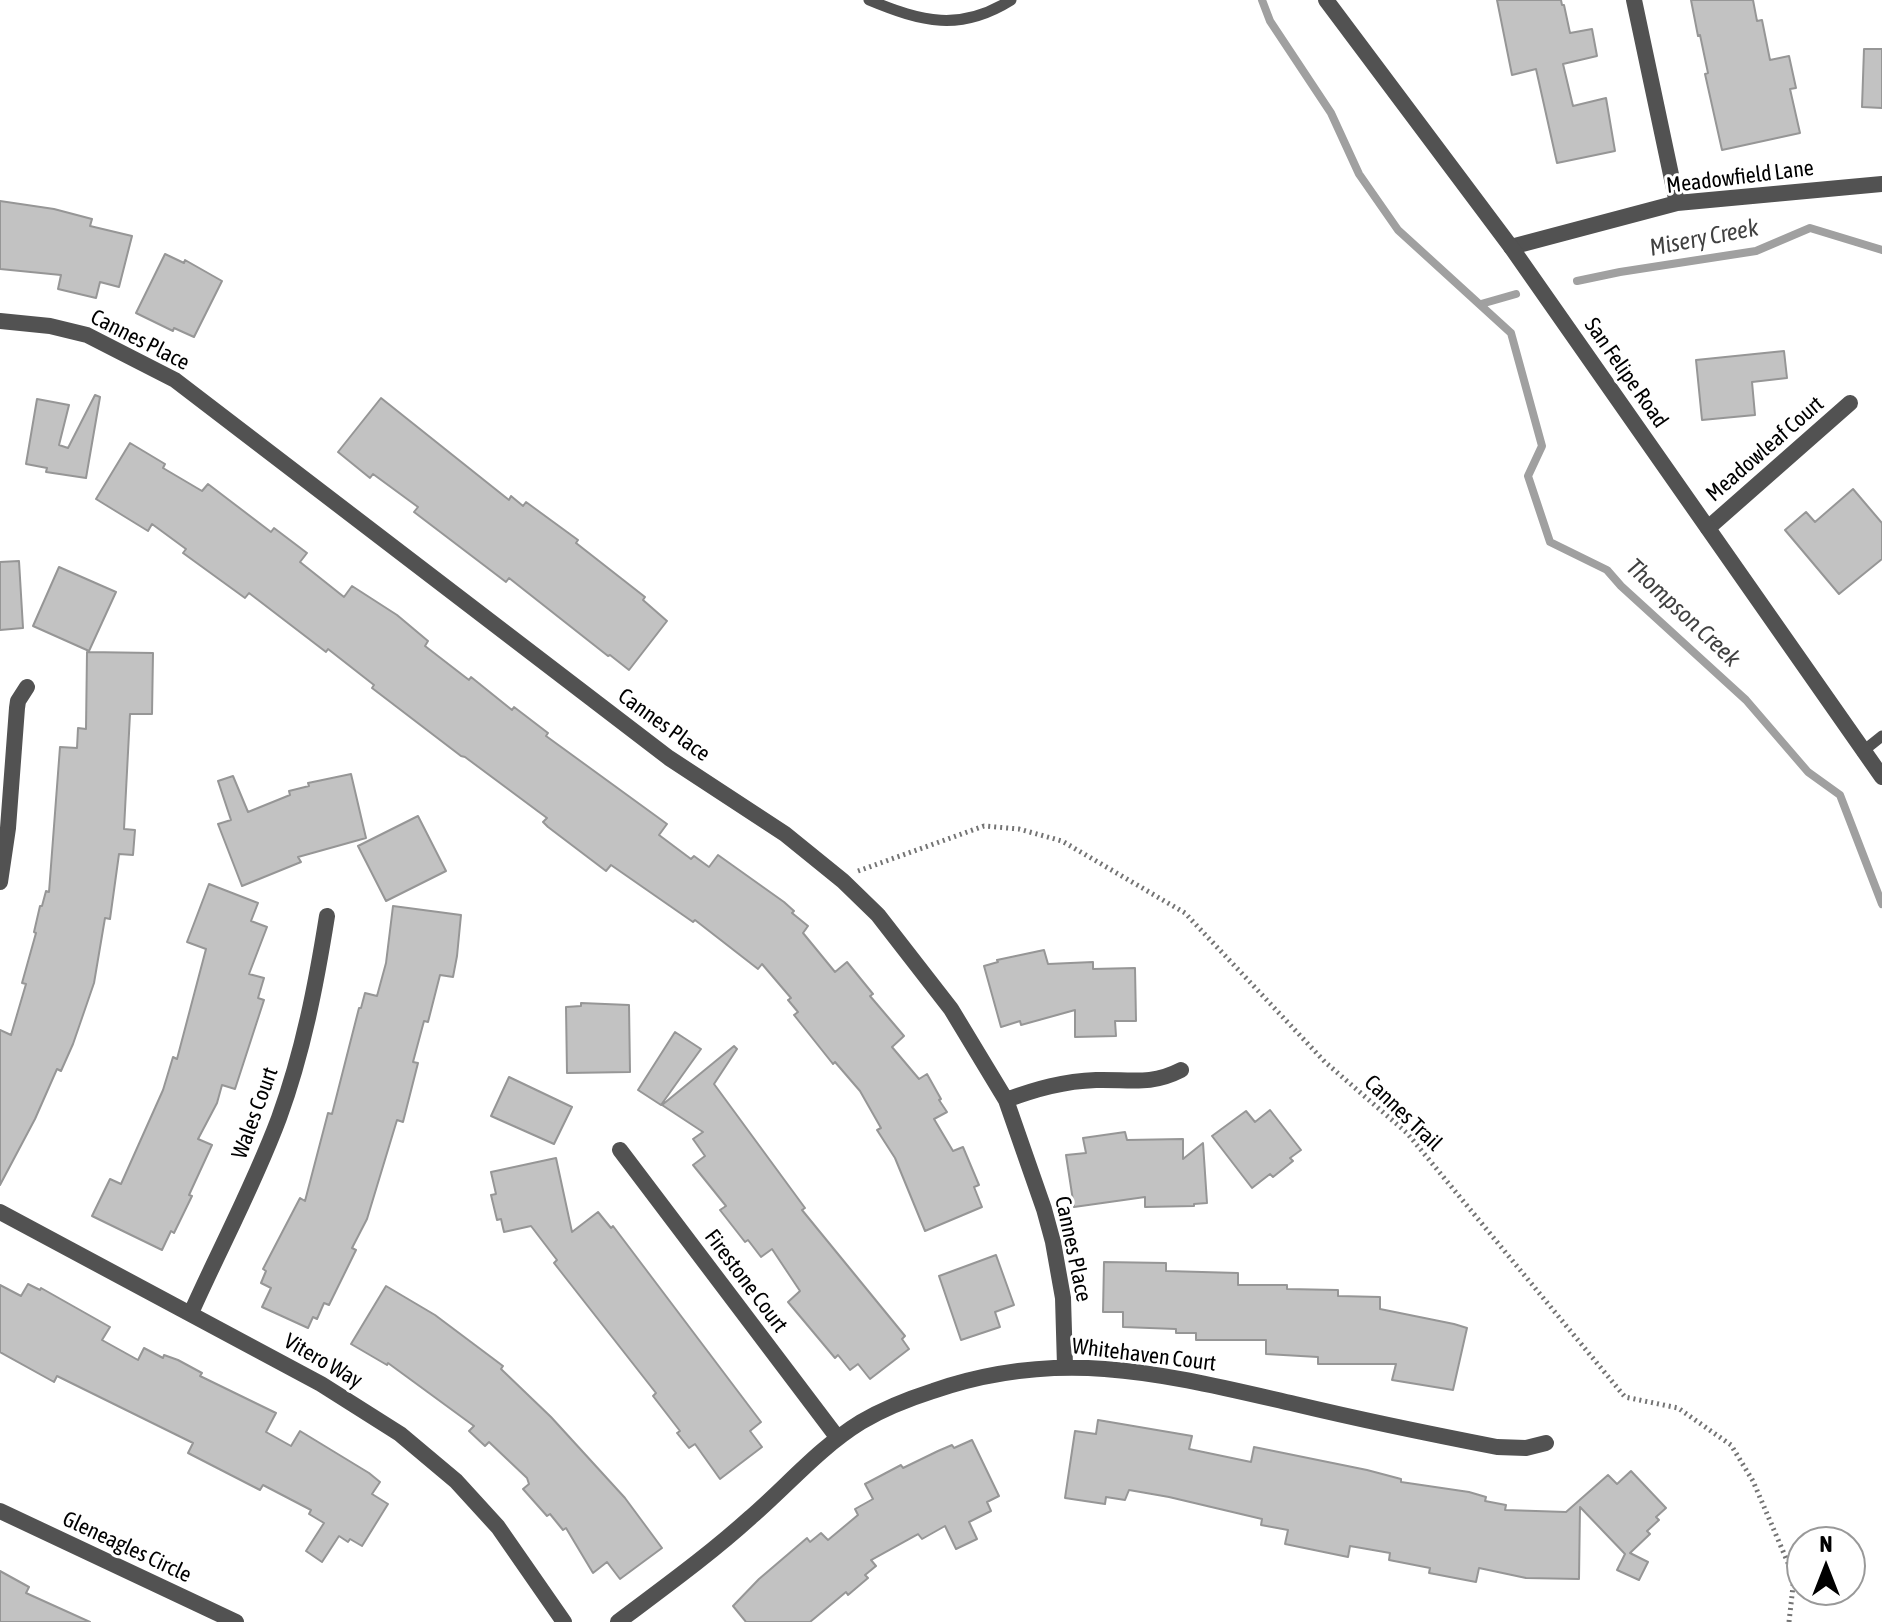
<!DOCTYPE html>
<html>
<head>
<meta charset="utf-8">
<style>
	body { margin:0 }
	#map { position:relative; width:1882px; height:1622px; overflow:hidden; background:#fff; font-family:"Asap Condensed",sans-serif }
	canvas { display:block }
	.north { position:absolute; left:1786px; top:1526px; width:80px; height:80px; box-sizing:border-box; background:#fff; border:2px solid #999; border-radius:50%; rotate:0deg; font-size:22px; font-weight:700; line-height:32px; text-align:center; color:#000 }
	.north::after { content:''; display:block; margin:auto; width:28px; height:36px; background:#000; clip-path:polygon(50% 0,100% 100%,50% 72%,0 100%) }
</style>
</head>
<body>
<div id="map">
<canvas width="1882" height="1622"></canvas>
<div class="north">N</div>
</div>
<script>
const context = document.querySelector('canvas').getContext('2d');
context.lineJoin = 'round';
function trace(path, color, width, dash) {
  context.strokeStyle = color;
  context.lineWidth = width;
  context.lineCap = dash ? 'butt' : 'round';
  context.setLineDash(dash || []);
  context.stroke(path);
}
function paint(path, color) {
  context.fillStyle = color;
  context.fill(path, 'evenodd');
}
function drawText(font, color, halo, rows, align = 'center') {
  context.font = font + ' "Asap Condensed",sans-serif';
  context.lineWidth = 6;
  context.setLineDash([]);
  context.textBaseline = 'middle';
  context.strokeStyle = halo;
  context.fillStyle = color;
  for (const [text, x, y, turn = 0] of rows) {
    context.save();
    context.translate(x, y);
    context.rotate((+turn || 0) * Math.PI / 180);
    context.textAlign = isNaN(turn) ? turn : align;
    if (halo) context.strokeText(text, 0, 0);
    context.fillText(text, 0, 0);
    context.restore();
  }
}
trace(new Path2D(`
	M1262,0l8,21 61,92 28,61 39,56 113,103 31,113 -14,30 22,66 57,28 14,16 125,114 62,72 32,23 42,109
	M1577,281l43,-9 136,-21 54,-23 72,22
	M1481,304l35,-10`), '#a0a0a0', 8);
const building = new Path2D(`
	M1497,0h64l1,5h2l6,28 22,-4 5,27 -34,8 10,42 33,-8 9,53 -58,12 -21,-94 -24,6z
	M1691,0h62l4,21 5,-1 8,40 19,-4 7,32 -6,1 10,44 -78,17 -17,-76 3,-1 -8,-38 -2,1z
	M1864,49h18v59l-20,-1z
	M0,201l54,8 38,10 -2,7 42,10 -13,51 -19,-5 -4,16 -38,-9 3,-14 -61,-6z
	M165,254l19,9 1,-3 37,21 -28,56 -20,-9 -1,3 -37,-18z
	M1784,351l3,27 -35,4 3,33 -53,5 -6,-60z
	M95,395l5,2 -14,81 -40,-6 1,-4 -21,-4 11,-65 32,6 -10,40 9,3z
	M381,398l128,102 2,-4 12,10 3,-4 52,38 -2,3 69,54 -2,3 24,21 -38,49 -19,-15 -2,1 -99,-78 -3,4 -92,-70 4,-5 -45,-33 -3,4 -32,-26z
	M130,443l35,21 -2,4 39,23 6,-7 63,48 3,-4 33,25 -7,9 44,35 8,-11 45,29 31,26 -3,5 44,34 2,-3 41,33 2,-3 34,26 -2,3 121,88 -8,11 32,24 3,-3 15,11 9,-12 66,47 10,9 -2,2 16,13 -5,7 32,39 12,-10 26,32 -3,2 34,40 -12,11 27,32 8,-5 14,25 -2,1 8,12 -13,7 19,32 10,-4 16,38 -5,2 8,20 -57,24 -30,-73 -18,-28 4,-2 -21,-37 -25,-29 -2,2 -39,-49 4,-3 -10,-12 3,-2 -29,-34 -4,5 -63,-49 -2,2 -82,-57 -5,6 -58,-44 -5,-5 4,-4 -82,-61 -4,-1 -89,-68 2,-3 -46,-36 -2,3 -77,-59 -4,5 -62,-45 3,-4 -34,-25 -4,7 -52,-32z
	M1853,489l29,34v36l-43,35 -54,-64 21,-18 9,10z
	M19,561l4,67 -23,2v-68z
	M59,567l57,25 -27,59 -56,-25z
	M87,652l66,1 -1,61h-22l-6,115 11,1 -2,25 -14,-1 -9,65 -5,-1 -11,65 -21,61 -12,27 -4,-2 -22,50 -35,66v-155l11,5 15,-51 -4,-1 14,-50 -2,-1 6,-26h2l4,-15 3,1 11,-145 17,1 1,-20 8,1z
	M351,774l15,64 -68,19 3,5 -59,24 -24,-62 13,-4 -13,-39 15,-5 15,36 42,-17 -1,-4 20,-5 -1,-3z
	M418,816l28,55 -60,30 -28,-55z
	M209,884l49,19 -7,18 16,6 -18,47 15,4 -6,20 6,2 -29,89 -13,-4 -5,18 -19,36 14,6 -23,50 3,1 -18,37 -3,-2 -9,19 -70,-34 18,-37 11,5 42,-94 10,-33 4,2 29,-110 -19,-7z
	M393,906l68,9 -4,41 -4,21 -13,-2 -12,47 -4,-1 -11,41 5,1 -15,59 -6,-2 -30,99 -15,29 4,2 -27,55 -5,-2 -7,16 -4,-2 -5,11 -46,-21 9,-19 -10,-5 5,-12 -3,-2 37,-71 5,3 23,-88 4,1 27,-106h2l4,-15 12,3 9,-33z
	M1044,950l4,14 45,-2v7l42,-1 1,53h-21l1,15 -41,1v-27l-54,15 -1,-4 -19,6 -17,-61 14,-4 -1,-2z
	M581,1003l48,2 1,67 -63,1 -1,-66 15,-1z
	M675,1032l26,17 -40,56 -23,-15z
	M734,1046l3,3 -23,35 91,124 -3,2 103,126 -3,3 7,10 -39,30 -12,-15 -8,6 -12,-15 -3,3 -47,-56 12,-11 -28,-42 -11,8 -13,-17 -3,2 -25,-32 6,-4 -33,-41 12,-9 -12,-17 10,-7 -41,-27z
	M509,1077l63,30 -18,37 -63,-28z
	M1270,1110l31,40 -11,8 3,3 -20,16 -3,-3 -18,14 -40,-52 34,-25 9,11z
	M1125,1132l2,8 56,-1v20l20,-16 4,60 -13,1v2l-49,1v-10l-71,10 -8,-52 20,-2 -3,-15z
	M556,1158l16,74 26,-20 13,16 2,-2 148,196 -11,9 12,16 -42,32 -25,-35 -6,4 -12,-15 3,-2 -27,-35 3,-3 -102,-130 3,-3 -26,-34 -27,6 -3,-13 -4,1 -6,-25 5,-1 -5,-22z
	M996,1255l18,50 -19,7 5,15 -39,13 -22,-64z
	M1104,1262l62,1v8l72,2v12h49v4l51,1v6l42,1v12l74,15 13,4 -14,62 -61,-10 4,-16h-78v-7l-52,-3v-14h-70v-7h-20v-4l-53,-2v-15h-20z
	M28,1284l12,6 1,-2 69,39 -8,13 36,20 6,-12 19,10 1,-3 14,5 24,13 -2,3 76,37 -10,19 25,14 9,-15 69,42 11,9 -8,12 16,10 -26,42 -12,-7 -2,3 -9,-6 -17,26 -16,-11 18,-28 -15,-9 2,-4 -48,-25 -3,5 -72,-37 5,-10 -136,-67 -3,6 -54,-30v-67l21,11z
	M386,1286l49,29 68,51 -2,3 50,48 74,81 37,50 -42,31 -13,-17 -14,11 -27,-45 -3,2 -13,-16 -3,2 -24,-27 6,-5 -2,-6 -38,-36 -4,4 -16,-15 5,-5 -86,-63 -1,2 -36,-21z
	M1098,1420l94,16 -3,13 62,13 3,-15 113,23 34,9v3l68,10 17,5 -1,4 21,4 -1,5 61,2 42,-37 9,9 14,-13 35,37 -10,9 3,3 -12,11 3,3 -20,19 18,9 -9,18 -22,-10 8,-16 -45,-47 -1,72 -53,-1 -47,-10 -3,14 -47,-9 1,-5 -41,-8 1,-7 -40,-7 -2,11 -63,-13 3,-14 -27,-5 1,-6 -93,-22 -40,-7 -4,10 -19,-3 -1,7 -40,-6 10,-67 21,3z
	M972,1440l27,56 -12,6 4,9 -22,11 8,17 -21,10 -11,-23 -23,13 -4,-5 -47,26 5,6 -11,9 3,3 -20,17 -2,-3 -36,30h-64l-13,-16 26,-27 48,-41 3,4 11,-9 7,7 30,-25 -3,-6 18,-10 -8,-15 36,-19 2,3 35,-17 14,-6 2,3z
	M0,1571l29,16 -3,6 64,29h-90z`);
paint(building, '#c2c2c2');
trace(building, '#969696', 2);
trace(new Path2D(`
	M858,871l126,-45 35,3 43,12 123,72 140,149 82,71 218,264 53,11 53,37 22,36 41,96 -5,45`), '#747474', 5, [2, 4]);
trace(new Path2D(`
	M869,0c53,22 91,32 142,0
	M1862,752l20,-16`), '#525252', 11);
trace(new Path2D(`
	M1634,0l43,203
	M1511,247l166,-44 205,-19
	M0,321l50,5 37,9 88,45 494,378 116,76 58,47 35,34 73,94 55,91 38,109 9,33 10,56 2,68
	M1708,528l142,-125
	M0,882l8,-54 9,-120 1,-7 9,-14
	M1006,1100c30,-11 58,-19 90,-20 33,-1 54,6 85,-10
	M620,1150l217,287
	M0,1212l321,172 79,50 56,47 42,46 66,95
	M191,1313c29,-65 63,-128 88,-195 24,-66 37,-133 48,-202
	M0,1511l236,111
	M618,1622c45,-34 91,-67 133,-105 37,-32 68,-69 110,-95 22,-13 47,-23 72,-31 129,-45 235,-16 362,13 67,16 135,30 202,43l29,1 20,-5`), '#525252', 16);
trace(new Path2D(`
	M1326,0l185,247 371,530`), '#525252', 16);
drawText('22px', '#000', '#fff', [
	["Meadowfield Lane",1740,177,-7],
	["Cannes Place",140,340,27],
	["San Felipe Road",1626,373,55],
	["Meadowleaf Court",1765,449,-41],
	["Cannes Place",664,725,36],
	["Wales Court",255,1113,-70],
	["Cannes Trail",1403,1113,44],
	["Cannes Place",1073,1249,78],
	["Firestone Court",746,1281,53],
	["Whitehaven Court",1144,1355,7],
	["Vitero Way",323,1361,30],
	["Gleneagles Circle",127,1547,25]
]);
drawText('italic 24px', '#414141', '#fff', [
	["Misery Creek",1704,238,-11],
	["Thompson Creek",1683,613,43]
]);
</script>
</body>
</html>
